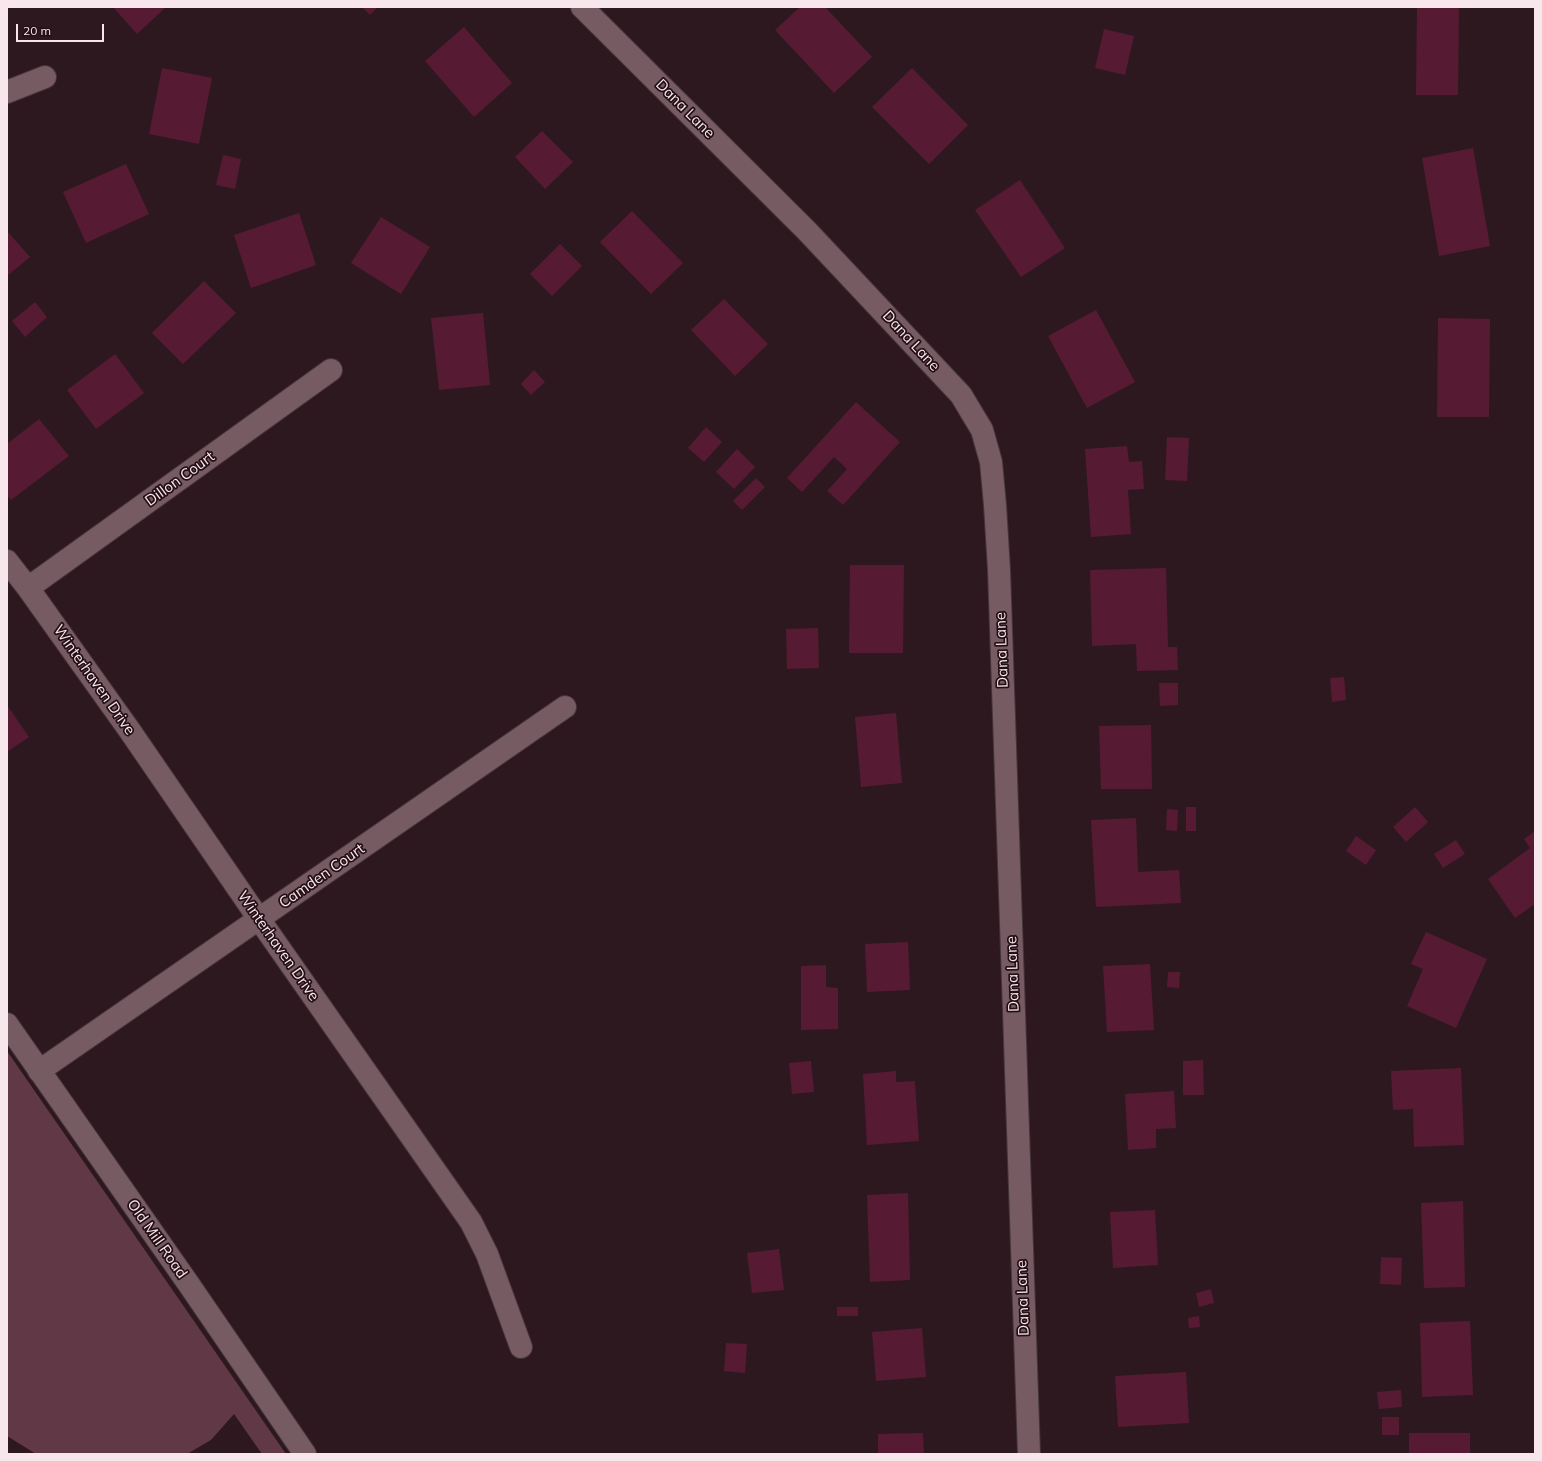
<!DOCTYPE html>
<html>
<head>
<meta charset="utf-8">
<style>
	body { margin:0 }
	#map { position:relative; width:1542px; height:1461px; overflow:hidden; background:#2e181f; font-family:Mulish,sans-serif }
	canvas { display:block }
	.frame { position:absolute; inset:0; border:8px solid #f7e6eb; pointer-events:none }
	.scale { position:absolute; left:16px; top:24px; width:88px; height:18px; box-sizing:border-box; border:2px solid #f7e6eb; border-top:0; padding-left:5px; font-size:12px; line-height:14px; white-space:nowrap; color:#f7e6eb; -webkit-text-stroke:3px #240f16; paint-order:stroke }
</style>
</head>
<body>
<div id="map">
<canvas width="1542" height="1461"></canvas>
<div class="frame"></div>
<div class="scale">20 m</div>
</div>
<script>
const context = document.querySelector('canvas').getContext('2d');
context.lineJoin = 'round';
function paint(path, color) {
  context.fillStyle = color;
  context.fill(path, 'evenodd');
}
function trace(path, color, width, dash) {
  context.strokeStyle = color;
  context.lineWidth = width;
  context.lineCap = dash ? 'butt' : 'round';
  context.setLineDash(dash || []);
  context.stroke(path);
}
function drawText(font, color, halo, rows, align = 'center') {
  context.font = font + ' Mulish,sans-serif';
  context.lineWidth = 3.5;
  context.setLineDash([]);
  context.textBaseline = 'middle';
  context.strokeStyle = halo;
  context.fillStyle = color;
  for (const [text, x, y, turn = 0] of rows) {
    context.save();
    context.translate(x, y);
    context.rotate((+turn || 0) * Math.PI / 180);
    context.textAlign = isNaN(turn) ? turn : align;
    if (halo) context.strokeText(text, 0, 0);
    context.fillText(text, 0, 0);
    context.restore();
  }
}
paint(new Path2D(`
	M7,1051l279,403h-24l-28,-40 -23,26 -24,14h-151l-29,-18z`), '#613845');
paint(new Path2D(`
	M113,7h53l-29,27z
	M362,7h16l-8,8z
	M800,7h25l47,50 -38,36 -59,-63z
	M1417,7h42l-1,88h-42z
	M464,27l48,56 -38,34 -49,-56z
	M1104,29l30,7 -9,39 -30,-7z
	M162,68l50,10 -13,66 -50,-10z
	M912,68l56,57 -39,39 -57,-57z
	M542,131l31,31 -28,27 -30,-32z
	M1473,148l17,98 -51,10 -17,-98z
	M223,155l18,4 -6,30 -19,-4z
	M126,164l23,50 -63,29 -23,-51z
	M1020,180l45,68 -44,29 -46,-67z
	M632,211l51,52 -32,31 -51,-52z
	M299,213l17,52 -65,23 -17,-53z
	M381,217l49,30 -29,47 -50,-31z
	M7,231l23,26 -23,19z
	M560,244l22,22 -30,30 -22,-22z
	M204,281l32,32 -53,51 -31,-31z
	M724,299l44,45 -33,32 -44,-46z
	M35,302l12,15 -22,20 -13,-16z
	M1096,310l39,72 -48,26 -39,-72z
	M483,313l7,72 -51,5 -8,-72z
	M1438,318l52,1 -1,98h-52z
	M115,354l29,39 -48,36 -29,-39z
	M534,370l11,12 -14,13 -10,-11z
	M856,402l44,40 -57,63 -16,-14 20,-22 -13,-12 -32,35 -15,-14z
	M39,419l30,37 -58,44 -4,-5v-51z
	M706,427l16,15 -18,20 -16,-14z
	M1167,437l22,1 -2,43 -22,-1z
	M1127,446l2,16 13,-1 2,28 -16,1 3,44 -40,3 -6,-88z
	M737,449l18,18 -21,22 -18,-17z
	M756,478l9,9 -23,23 -9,-9z
	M850,565h54l-1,88h-54z
	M1166,568l2,79h9l1,23 -41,1 -1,-27 -44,2 -2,-76z
	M818,628l1,40 -32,1 -1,-40z
	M1344,677l2,23 -14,2 -2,-24z
	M1159,683h19v22l-18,1z
	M7,705l22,32 -22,15z
	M896,713l6,70 -41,4 -6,-70z
	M1151,725l1,64h-51l-2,-63z
	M1186,807h10v24h-10z
	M1415,807l13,15 -22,20 -13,-15z
	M1167,809l11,1 -1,21 -11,-1z
	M1136,818l2,54 41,-2 2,33 -85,4 -5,-87z
	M1535,831v73l-20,14 -27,-39 42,-31 -6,-9z
	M1356,836l20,14 -10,15 -20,-14z
	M1456,840l9,14 -22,14 -9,-14z
	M1426,932l61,27 -31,69 -49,-22 16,-37 -12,-5z
	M908,942l2,48 -43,2 -2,-48z
	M1150,964l4,66 -47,2 -4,-66z
	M826,965v22l12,1v41l-37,1v-64z
	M1168,972h12l-1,16 -12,-1z
	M1203,1060l1,35h-21v-34z
	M811,1061l3,31 -22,2 -3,-31z
	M1461,1068l3,77 -50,2 -1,-38 -20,1 -2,-39z
	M896,1071v11l19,-1 4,60 -52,4 -4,-71z
	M1174,1091l2,37 -20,1v19l-28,2 -3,-56z
	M908,1193l2,87 -40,2 -3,-87z
	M1463,1201l2,86 -41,1 -3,-85z
	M1155,1210l3,55 -45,3 -3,-56z
	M779,1249l5,41 -32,3 -5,-40z
	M1381,1257l21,1 -1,27 -21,-1z
	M1211,1289l3,14 -15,4 -3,-14z
	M837,1307h21v9h-21z
	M1199,1316l1,11 -11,1 -1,-10z
	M1470,1321l3,74 -51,2 -2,-74z
	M922,1328l4,49 -50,4 -4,-49z
	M726,1343l21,1 -2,29 -21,-2z
	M1186,1372l3,51 -71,4 -3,-51z
	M1401,1390l1,17 -23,2 -2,-17z
	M1382,1417h17v18h-17z
	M923,1433l1,21h-46v-20z
	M1409,1433h61v21h-61z`), '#561b32');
const street = new Path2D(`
	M582,7l225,224 154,164 21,35 9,32 4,43 4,65c11,294 19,589 30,884
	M7,92l38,-15
	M7,561l21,27 102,143 129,188 212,303 16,32 34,93
	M28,588l303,-218
	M39,1071l526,-364`);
const secondary = new Path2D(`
	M7,1024l183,262 115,168`);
trace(street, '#47353b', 24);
trace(secondary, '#47353b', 24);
trace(street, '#765b63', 22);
trace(secondary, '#765b63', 22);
drawText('15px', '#f7e6eb', '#240f16', [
	["Dana Lane",685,109,45],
	["Dana Lane",911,341,47],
	["Dillon Court",180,479,-36],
	["Dana Lane",1002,650,-92],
	["Winterhaven Drive",94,680,55],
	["Camden Court",322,876,-35],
	["Winterhaven Drive",278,946,55],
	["Dana Lane",1013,974,-92],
	["Old Mill Road",157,1239,55],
	["Dana Lane",1023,1298,-92]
]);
</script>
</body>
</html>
